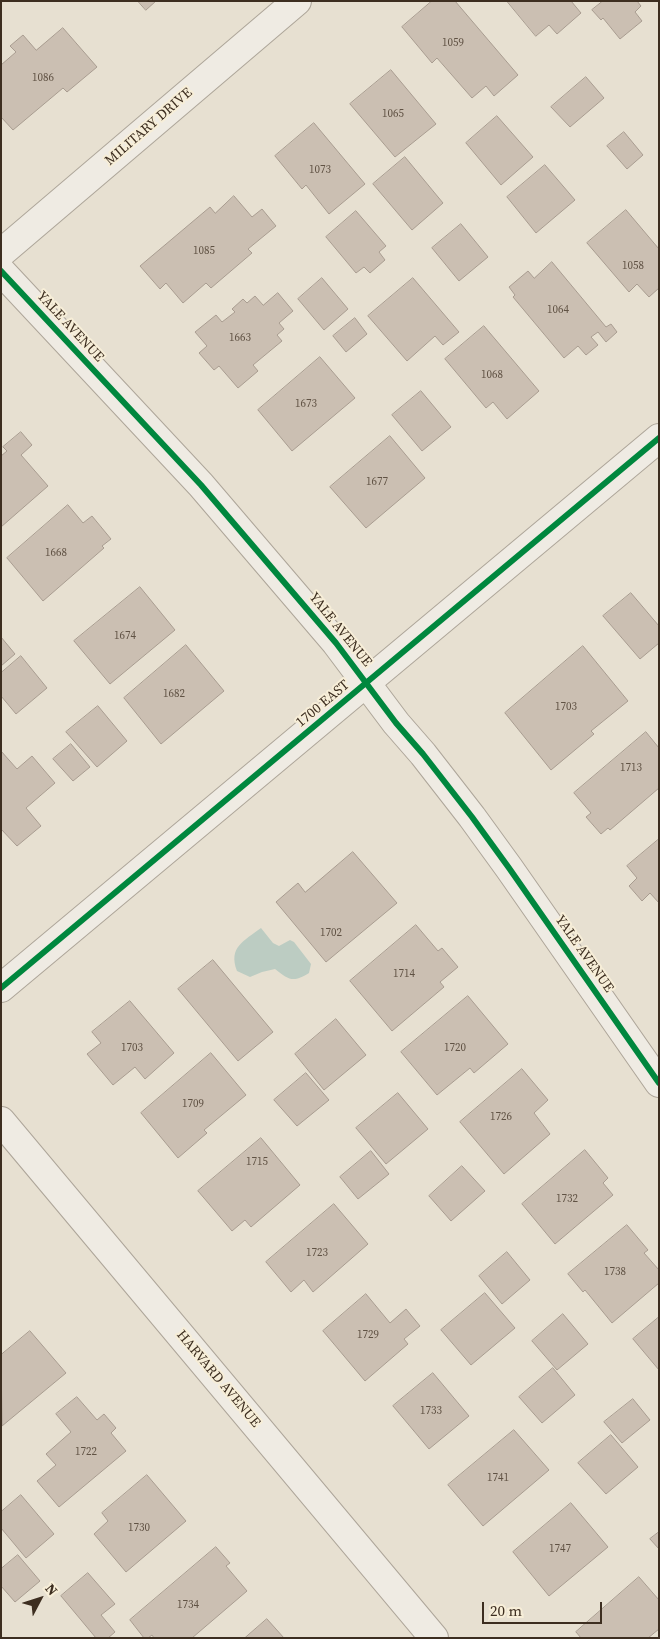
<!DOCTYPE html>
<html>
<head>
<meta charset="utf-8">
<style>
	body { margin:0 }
	#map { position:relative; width:660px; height:1639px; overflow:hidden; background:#e7e0d1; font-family:"Source Serif 4",serif }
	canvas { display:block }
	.frame { position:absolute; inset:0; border:2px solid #3d2e20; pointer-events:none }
	.north { position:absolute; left:15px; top:1574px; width:50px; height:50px; -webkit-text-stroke:4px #f7eed8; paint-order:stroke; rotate:50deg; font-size:14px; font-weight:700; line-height:20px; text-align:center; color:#3d2e20 }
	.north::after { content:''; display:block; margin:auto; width:18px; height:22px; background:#3d2e20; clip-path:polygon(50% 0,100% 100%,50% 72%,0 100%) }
	.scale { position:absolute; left:482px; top:1602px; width:120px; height:22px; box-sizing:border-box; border:2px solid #3d2e20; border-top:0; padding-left:6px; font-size:15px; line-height:18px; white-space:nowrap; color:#3d2e20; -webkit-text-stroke:4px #f7eed8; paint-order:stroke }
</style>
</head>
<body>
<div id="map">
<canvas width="660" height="1639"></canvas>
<div class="frame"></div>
<div class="north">N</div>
<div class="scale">20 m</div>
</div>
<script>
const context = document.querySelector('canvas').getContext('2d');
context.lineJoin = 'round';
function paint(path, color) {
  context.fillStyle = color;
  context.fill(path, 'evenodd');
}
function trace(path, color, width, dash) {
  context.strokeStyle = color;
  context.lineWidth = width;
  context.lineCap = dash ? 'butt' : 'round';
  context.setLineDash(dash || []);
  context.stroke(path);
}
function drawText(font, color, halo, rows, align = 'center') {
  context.font = font + ' "Source Serif 4",serif';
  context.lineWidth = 4;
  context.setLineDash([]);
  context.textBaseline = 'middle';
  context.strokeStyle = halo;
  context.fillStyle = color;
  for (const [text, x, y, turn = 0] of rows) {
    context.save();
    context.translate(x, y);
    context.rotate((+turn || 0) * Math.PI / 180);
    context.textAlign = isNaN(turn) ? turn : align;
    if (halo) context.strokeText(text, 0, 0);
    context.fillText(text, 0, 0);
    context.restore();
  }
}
paint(new Path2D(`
	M261,928l12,15 6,3 11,-6 4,2 17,22 -2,9c-16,10 -20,7 -34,-4l-13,3 -12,5 -13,-6c-9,-24 7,-30 24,-43z`), '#bcccc2');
const building = new Path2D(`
	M138,1h18l-10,9z
	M432,1h23l63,74 -24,21 -8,-10 -14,12 -35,-40 -5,5 -30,-36z
	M507,1h64l10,12 -24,21 -8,-9 -13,11z
	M603,1h34l4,5 -6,6 7,9 -22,18 -17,-21 -2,2 -9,-10z
	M63,28l34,39 -30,25 -4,-4 -50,42 -12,-13v-52l15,-13 -6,-6 13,-11 13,15z
	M391,70l45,54 -41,33 -45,-53z
	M586,77l18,21 -34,29 -19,-20z
	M497,116l36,41 -32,28 -35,-42z
	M314,123l51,61 -36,30 -23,-29 -4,4 -27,-33z
	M624,132l19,23 -16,14 -20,-23z
	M405,157l38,46 -31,27 -39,-46z
	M545,165l30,35 -39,33 -29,-36z
	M234,196l18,21 10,-8 14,17 -28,23 4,4 -41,35 -5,-5 -23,20 -17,-20 -6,6 -20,-23 70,-59 5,6z
	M626,210l33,39v39l-10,9 -12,-13 -8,8 -42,-49z
	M356,211l30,35 -7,6 6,8 -15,13 -6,-6 -8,6 -30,-36z
	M461,224l27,33 -29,24 -27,-33z
	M552,262l54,65 5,-3 6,8 -11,10 -8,-10 -7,5 7,8 -12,10 -8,-9 -14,12 -51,-61 2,-2 -6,-8 19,-16 6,7z
	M322,278l26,31 -24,21 -26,-31z
	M413,278l46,54 -16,13 -8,-9 -28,25 -39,-45z
	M278,293l15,18 -14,12 5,6 -7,6 5,6 -29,24 5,6 -20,17 -19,-22 -5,4 -15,-17 8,-7 -12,-14 21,-17 6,7 13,-10 -3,-3 11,-10 4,4 8,-7 8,9z
	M355,318l12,16 -21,18 -13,-16z
	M484,326l55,65 -32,28 -14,-17 -7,6 -41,-49z
	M320,357l35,41 -63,53 -34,-41z
	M421,391l30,36 -29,24 -30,-36z
	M21,432l11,13 -11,10 27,31 -47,41v-71l6,-5 -4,-4z
	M390,436l35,42 -59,50 -36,-41z
	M68,505l15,18 9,-7 19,23 -9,7 2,2 -61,53 -36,-43z
	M140,587l35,43 -65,54 -36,-43z
	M631,593l28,33v17l-19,16 -37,-43z
	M1,637l14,17 -14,12z
	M186,645l38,46 -63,53 -37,-46z
	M583,646l45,55 -37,30 3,3 -43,36 -46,-57z
	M21,656l26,32 -31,26 -15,-18v-23z
	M98,706l29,35 -30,26 -31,-35z
	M646,732l13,16v40l-49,42 -2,-2 -7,6 -15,-17 5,-4 -17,-20z
	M71,744l19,23 -17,14 -20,-22z
	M1,751l16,18 15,-13 23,27 -29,25 15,18 -24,20 -16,-17z
	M659,839v64l-9,-10 -8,8 -13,-15 8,-8 -10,-12z
	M353,852l44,51 -71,59 -50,-60 22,-19 7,9z
	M416,925l22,26 4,-3 16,19 -18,15 4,5 -52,44 -42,-50z
	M213,960l60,72 -35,29 -60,-72z
	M468,996l40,48 -34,29 -4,-5 -33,27 -36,-43z
	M130,1001l44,52 -29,26 -10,-12 -22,18 -26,-31 14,-11 -9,-11z
	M336,1019l30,36 -42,35 -29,-36z
	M211,1053l35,42 -42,35 3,3 -29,25 -37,-45z
	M522,1069l26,31 -14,13 16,21 -46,40 -44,-52z
	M306,1073l23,27 -32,26 -23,-26z
	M398,1093l30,36 -42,35 -30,-36z
	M261,1138l39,47 -49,42 -6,-7 -13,11 -34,-40z
	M585,1150l23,28 -5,5 10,12 -58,49 -33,-40z
	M371,1151l18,23 -31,25 -18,-22z
	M462,1166l23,25 -34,30 -22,-25z
	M334,1204l34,40 -55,48 -9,-12 -13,12 -25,-30z
	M627,1225l21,25 -4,3 15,17v13l-47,40 -27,-33 -2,2 -15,-18z
	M507,1252l23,28 -28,24 -23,-28z
	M485,1293l30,35 -44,37 -30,-35z
	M366,1294l24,29 16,-14 14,17 -16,13 4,5 -43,37 -42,-50z
	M563,1314l25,30 -31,26 -25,-29z
	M659,1317v53l-26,-31z
	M30,1331l36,42 -64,53 -1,-71z
	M553,1368l22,27 -33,28 -23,-26z
	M433,1373l36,43 -40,33 -36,-43z
	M77,1397l20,23 7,-6 12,14 -5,5 15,18 -67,56 -22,-26 19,-16 -10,-11 25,-22 -15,-18z
	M633,1399l17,21 -28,23 -18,-21z
	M514,1430l35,40 -66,56 -35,-41z
	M611,1435l27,32 -32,27 -28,-31z
	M147,1475l39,46 -60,51 -32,-38 14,-13 -6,-8z
	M21,1495l33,39 -28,24 -25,-30v-16z
	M571,1503l37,44 -59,49 -36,-44z
	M659,1532v17l-9,-10z
	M216,1547l14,16 -4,3 21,25 -55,47h-38l-2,-3 -4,3h-4l-14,-18z
	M18,1555l22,26 -25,21 -14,-16v-17z
	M88,1573l27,31 -14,11 14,17 -7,6h-12l-35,-42z
	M639,1577l20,23v29l-11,9h-67l-5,-6z
	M267,1619l17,19h-39z`);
paint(building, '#cbbfb2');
trace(building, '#a89c90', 1);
const minor = new Path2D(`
	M1,253l296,-252
	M1,271l200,214 135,158 60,80 27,31 49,63 37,51 150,215
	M1,988l658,-550
	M1,1121l433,517`);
trace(minor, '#ada599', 30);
trace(minor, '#efebe3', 28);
trace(new Path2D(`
	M1,271l200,214 135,158 60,80 27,31 49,63 37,51 150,215
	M1,988l658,-550`), '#00873e', 6);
drawText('11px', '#605244', null, [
	["1059",453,43],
	["1086",43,78],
	["1065",393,114],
	["1073",320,170],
	["1085",204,251],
	["1058",633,266],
	["1064",558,310],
	["1663",240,338],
	["1068",492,375],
	["1673",306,404],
	["1677",377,482],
	["1668",56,553],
	["1674",125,636],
	["1682",174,694],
	["1703",566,707],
	["1713",631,768],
	["1702",331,933],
	["1714",404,974],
	["1703",132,1048],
	["1720",455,1048],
	["1709",193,1104],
	["1726",501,1117],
	["1715",257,1162],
	["1732",567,1199],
	["1723",317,1253],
	["1738",615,1272],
	["1729",368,1335],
	["1733",431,1411],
	["1722",86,1452],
	["1741",498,1478],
	["1730",139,1528],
	["1747",560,1549],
	["1734",188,1605]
]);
drawText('14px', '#3d2e20', '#f7eed8', [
	["MILITARY DRIVE",149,127,-41],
	["YALE AVENUE",70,327,47],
	["YALE AVENUE",340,630,51],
	["1700 EAST",323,704,-40],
	["YALE AVENUE",584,954,55],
	["HARVARD AVENUE",218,1379,50]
]);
</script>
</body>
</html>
